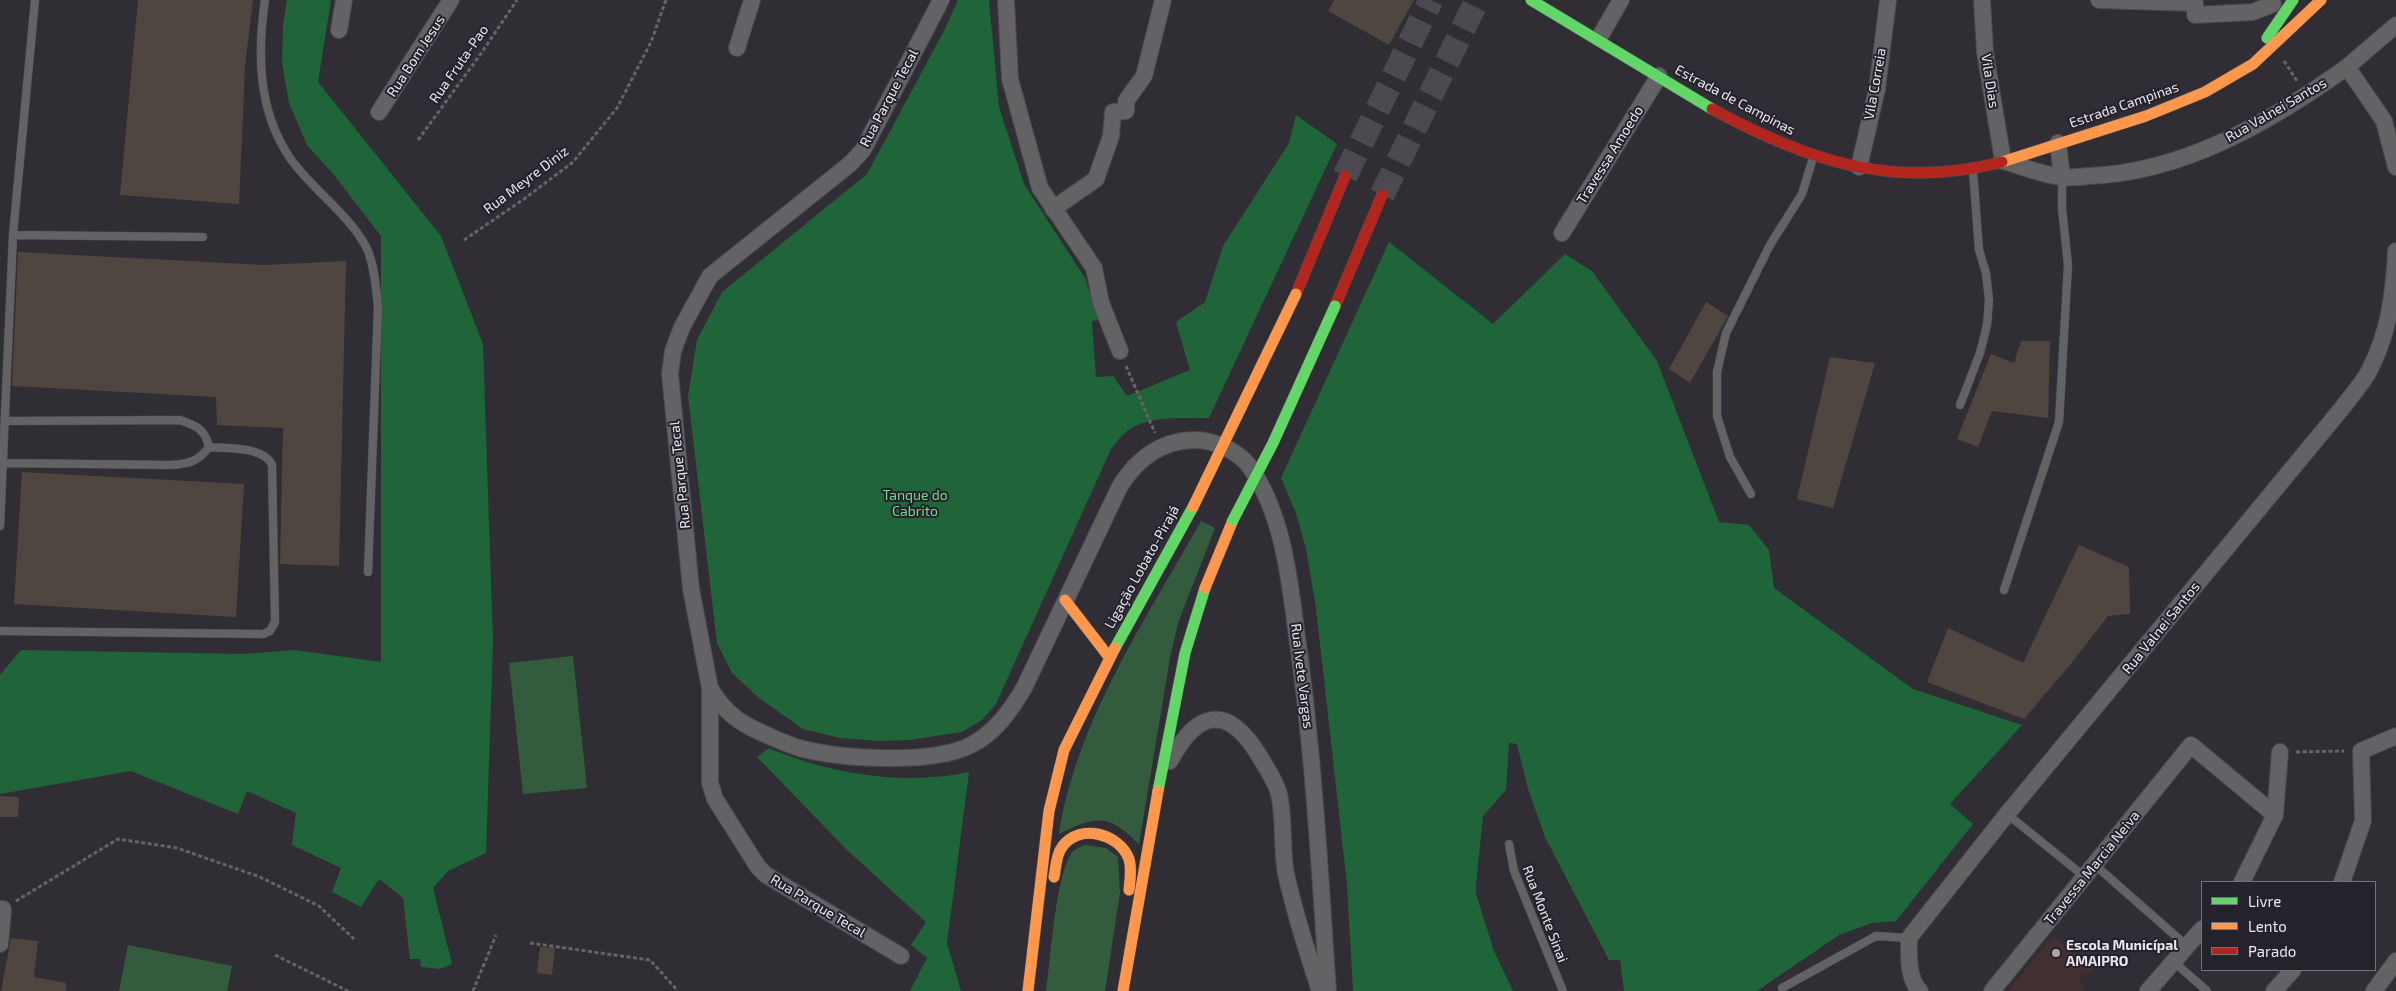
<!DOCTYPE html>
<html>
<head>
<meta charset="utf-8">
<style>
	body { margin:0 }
	#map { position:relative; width:2396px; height:991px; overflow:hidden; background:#302e34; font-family:"Exo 2",sans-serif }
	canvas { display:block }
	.legend { position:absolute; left:2201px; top:881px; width:175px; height:90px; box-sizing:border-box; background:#26222c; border:1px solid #74717a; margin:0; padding:6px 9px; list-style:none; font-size:15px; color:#eae7ee }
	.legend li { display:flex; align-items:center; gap:10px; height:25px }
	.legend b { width:25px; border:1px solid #74717a }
</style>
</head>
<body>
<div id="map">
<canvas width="2396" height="991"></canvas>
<ul class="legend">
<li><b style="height:6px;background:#63d668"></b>Livre</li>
<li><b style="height:6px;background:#ff974d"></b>Lento</li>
<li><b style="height:6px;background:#b3261e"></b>Parado</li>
</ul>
</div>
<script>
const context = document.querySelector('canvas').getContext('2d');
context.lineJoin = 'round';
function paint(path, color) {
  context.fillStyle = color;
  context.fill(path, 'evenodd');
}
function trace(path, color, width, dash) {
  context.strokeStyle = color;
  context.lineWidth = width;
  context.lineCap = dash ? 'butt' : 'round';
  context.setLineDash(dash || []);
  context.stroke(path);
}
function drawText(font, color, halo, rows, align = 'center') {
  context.font = font + ' "Exo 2",sans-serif';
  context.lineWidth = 4;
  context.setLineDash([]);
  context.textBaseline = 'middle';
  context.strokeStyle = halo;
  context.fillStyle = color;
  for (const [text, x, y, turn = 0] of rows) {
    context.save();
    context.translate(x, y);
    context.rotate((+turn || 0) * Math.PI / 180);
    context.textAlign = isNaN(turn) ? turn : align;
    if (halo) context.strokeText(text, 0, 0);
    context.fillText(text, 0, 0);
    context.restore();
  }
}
paint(new Path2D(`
	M2053,936l41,34 -15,8 7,13h-78z`), '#412f31');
paint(new Path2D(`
	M1201,521l14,7 -37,95 -8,35 -31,186c-31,-31 -43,-28 -80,-10 17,-112 87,-215 142,-313z
	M573,656l14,132 -64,6 -14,-131z
	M1086,845l20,3 12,9 2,36 -15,98h-59c5,-35 9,-108 24,-136 4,-6 10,-8 16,-10z
	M128,945l104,21 -5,25h-108z`), '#335c3e');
paint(new Path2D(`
	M287,0h44l-13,82 123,154 42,108 10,298 -7,211 -38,18 -15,17 19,76 -12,5 -19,-2 -1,-8h-10l-7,-61 -24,-19 -18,28 -29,-15 9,-24 -49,-23 4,-32 -49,-22 -9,23 -107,-43 -131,23v-119l21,-25 222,4 51,-4 87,12v-426l-47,-61 -27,-30 -18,-42 -7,-40 1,-38z
	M958,0h31l10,107 25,77 61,94 13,42 -6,1 4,56 17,-1 14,20 63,-26 -14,-48 29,-20 18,-56 66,-103 7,-28 41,29 -128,274c-26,1 -64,-4 -85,16 -5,4 -8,10 -13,15l-115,255 -14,16 -20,12 -53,8 -29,1 -40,-3 -37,-9 -44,-31 -27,-25 -15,-30 -29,-247 9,-56 25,-48 145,-118 78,-145z
	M1389,242l104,82 72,-70 27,17 65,90 62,161 30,3 20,25 5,38 139,101 109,36 -72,79 23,20 -77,97 -24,2 -33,12 -82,56h-133l-4,-31h-11l-64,-123 -17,-48 -11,-45 -8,-1 -3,47 -23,26 -7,69v9l18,57 19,40h-160l-6,-106 -31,-277 -10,-59 -10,-36 -15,-35z
	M769,748c60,26 135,38 200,24l-22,171 14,48h-51l17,-33 -16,-13 15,-23 -80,-73 -89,-92z`), '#206439');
paint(new Path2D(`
	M138,0h115l-8,66 -6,138 -119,-9z
	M1334,0h80l-25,45 -61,-34z
	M18,252l247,13 81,-4 -7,305 -59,-2 3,-136 -66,-3 -1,-28 -204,-11z
	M1706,302l22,14 -38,67 -21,-14z
	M2021,341h29l-2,77 -56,-7 -14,36 -21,-8 34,-85 23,9z
	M1830,357l45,6 -42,145 -36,-9z
	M22,472l222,12 -8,133 -222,-13z
	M2079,545l50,22 1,47 -22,2 -38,49 -46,54 -97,-37 21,-54 75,35z
	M0,796l19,1 -1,20h-18z
	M11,938l27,3 -4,36 32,6v8h-65z
	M540,947l15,1 -3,27 -15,-2z`), '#4f4640');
trace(new Path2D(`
	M1345,176l86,-176
	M1382,195l95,-195`), '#4c4a50', 25, [25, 12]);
const lane = new Path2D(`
	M265,0c-8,54 -7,111 25,158 21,31 63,59 78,93 7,18 8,38 10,56l-10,265
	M13,235l190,2
	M1960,405l20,-52 7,-28 2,-25 -3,-27 -7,-23 -6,-79
	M3,463l167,2c18,-1 28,-3 39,-18
	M1751,494l-21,-37 -13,-41v-44l9,-39 44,-88 32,-51 11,-36
	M0,526l13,-291 22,-235
	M2004,590l55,-168 9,-157 -6,-57v-31
	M0,631l263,3 7,-3 5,-9 -3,-157c-8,-19 -44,-16 -63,-18 -4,-18 -12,-21 -29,-27l-174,1
	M2007,814l78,63
	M1509,844l5,27 49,120
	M2095,865l92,81
	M2174,962l33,29
	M1782,988l94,-52 33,2`);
const street = new Path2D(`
	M1006,0l4,79 30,109 54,80 7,35 19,48
	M1982,0l3,52 18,109c19,5 39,14 59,16 8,1 18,0 26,-1 95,-3 184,-55 259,-109l37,54 12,46
	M2099,0l96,3v12l58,-3 20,-8
	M339,30l5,-30
	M1599,38l22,-38
	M737,48l15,-48
	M2347,67l49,-42
	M379,112l72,-112
	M2058,143l4,34
	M1859,167l18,-78 11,-89
	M1053,209l43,-30 15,-43 2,-24 13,-1v-10l18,-25 19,-76
	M1562,233l97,-157
	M710,688c10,17 22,30 40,39 11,6 37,17 49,21 42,11 133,17 172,-3 24,-12 40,-35 53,-57l96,-202c17,-27 41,-45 73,-46 21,-1 48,12 59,30 33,50 38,116 46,174 16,115 22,231 30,347
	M1170,761c28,-52 58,-57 90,-4 7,12 15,23 19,37 6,26 2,53 7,80 9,40 21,78 34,117
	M2242,882l33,-67 5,-63
	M2342,882l21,-61 -2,-70 35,-15
	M0,909h3l-3,35
	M901,956l-135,-81 -8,-8 -43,-68 -5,-16v-95l-19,-99 -21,-215 3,-23 9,-24 28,-51 140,-112 13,-14 78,-150
	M1920,991c-13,-13 -11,-36 -11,-53l98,-124 336,-407c8,-11 18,-22 25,-34 21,-39 26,-80 28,-122
	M1992,991l199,-246 84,70
	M2148,991l54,-62
	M2274,991l19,-21
	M2374,991l22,-30`);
const fast = new Path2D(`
	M1531,0l181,109
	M2267,38l26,-38
	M1115,648l78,-141
	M1158,791l27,-138 20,-65`);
const slow = new Path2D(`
	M2002,162l144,-46 59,-24 48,-28 68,-64
	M1205,588l28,-68
	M1065,600l44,57
	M1054,877c2,-10 2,-22 8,-30 17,-24 57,-14 67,12 3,10 1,21 0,31
	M1028,991l21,-180 15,-61 51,-102
	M1123,991l35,-200`);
const jam = new Path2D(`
	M1712,109c95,52 181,81 290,53
	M1296,294l49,-118
	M1335,306l47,-111`);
trace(lane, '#4b494e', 9);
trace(street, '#4b494e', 18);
trace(fast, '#4b494e', 12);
trace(slow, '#4b494e', 12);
trace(jam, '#4b494e', 12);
trace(new Path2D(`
	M2284,61l13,20
	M418,140l62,-85 37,-55
	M464,240l60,-41 49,-37 44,-54 34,-66 15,-42
	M1126,366l29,67
	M2296,752l48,-1
	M16,901l102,-62 59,9 83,29 59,29 35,33
	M530,943l120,17 28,31
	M275,955l73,36
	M473,991l23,-56`), '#666469', 3, [4, 2.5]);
trace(lane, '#636265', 8);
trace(street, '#636265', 16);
trace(fast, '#63d668', 11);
trace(slow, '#ff974d', 11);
trace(jam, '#b3261e', 11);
const fastBridge = new Path2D(`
	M1233,520l40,-77 62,-137`);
const slowBridge = new Path2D(`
	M1193,507l103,-213`);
trace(fastBridge, '#4b494e', 12, []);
trace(slowBridge, '#4b494e', 12, []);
trace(fastBridge, '#63d668', 11);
trace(slowBridge, '#ff974d', 11);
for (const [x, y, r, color] of [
	[2056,953,5,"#a9a6ad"]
]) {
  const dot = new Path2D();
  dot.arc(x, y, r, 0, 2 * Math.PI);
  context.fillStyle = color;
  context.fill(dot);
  trace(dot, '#26222c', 2);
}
drawText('14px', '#eae7ee', '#26222c', [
	["Rua Bom Jesus",416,56,-57],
	["Rua Fruta-Pao",459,64,-55],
	["Vila Dias",1990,81,81],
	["Vila Correia",1875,84,-80],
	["Rua Parque Tecal",889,98,-62],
	["Estrada de Campinas",1735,100,28],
	["Estrada Campinas",2124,105,-19],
	["Rua Valnei Santos",2276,110,-30],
	["Travessa Amoedo",1610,155,-58],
	["Rua Meyre Diniz",526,180,-37],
	["Rua Parque Tecal",680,475,-96],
	["Ligação Lobato-Pirajá",1142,567,-61],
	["Rua Valnei Santos",2161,628,-51],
	["Rua Ivete Vargas",1302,676,83],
	["Travessa Marcia Neiva",2092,868,-51],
	["Rua Parque Tecal",818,906,31],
	["Rua Monte Sinai",1545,914,69]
]);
drawText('14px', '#73d990', '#26222c', [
	["Tanque do",915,495],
	["Cabrito",915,511]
]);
drawText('bold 14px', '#eae7ee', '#26222c', [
	["Escola Municípal",2066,945],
	["AMAIPRO",2066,961]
], 'left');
</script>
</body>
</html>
